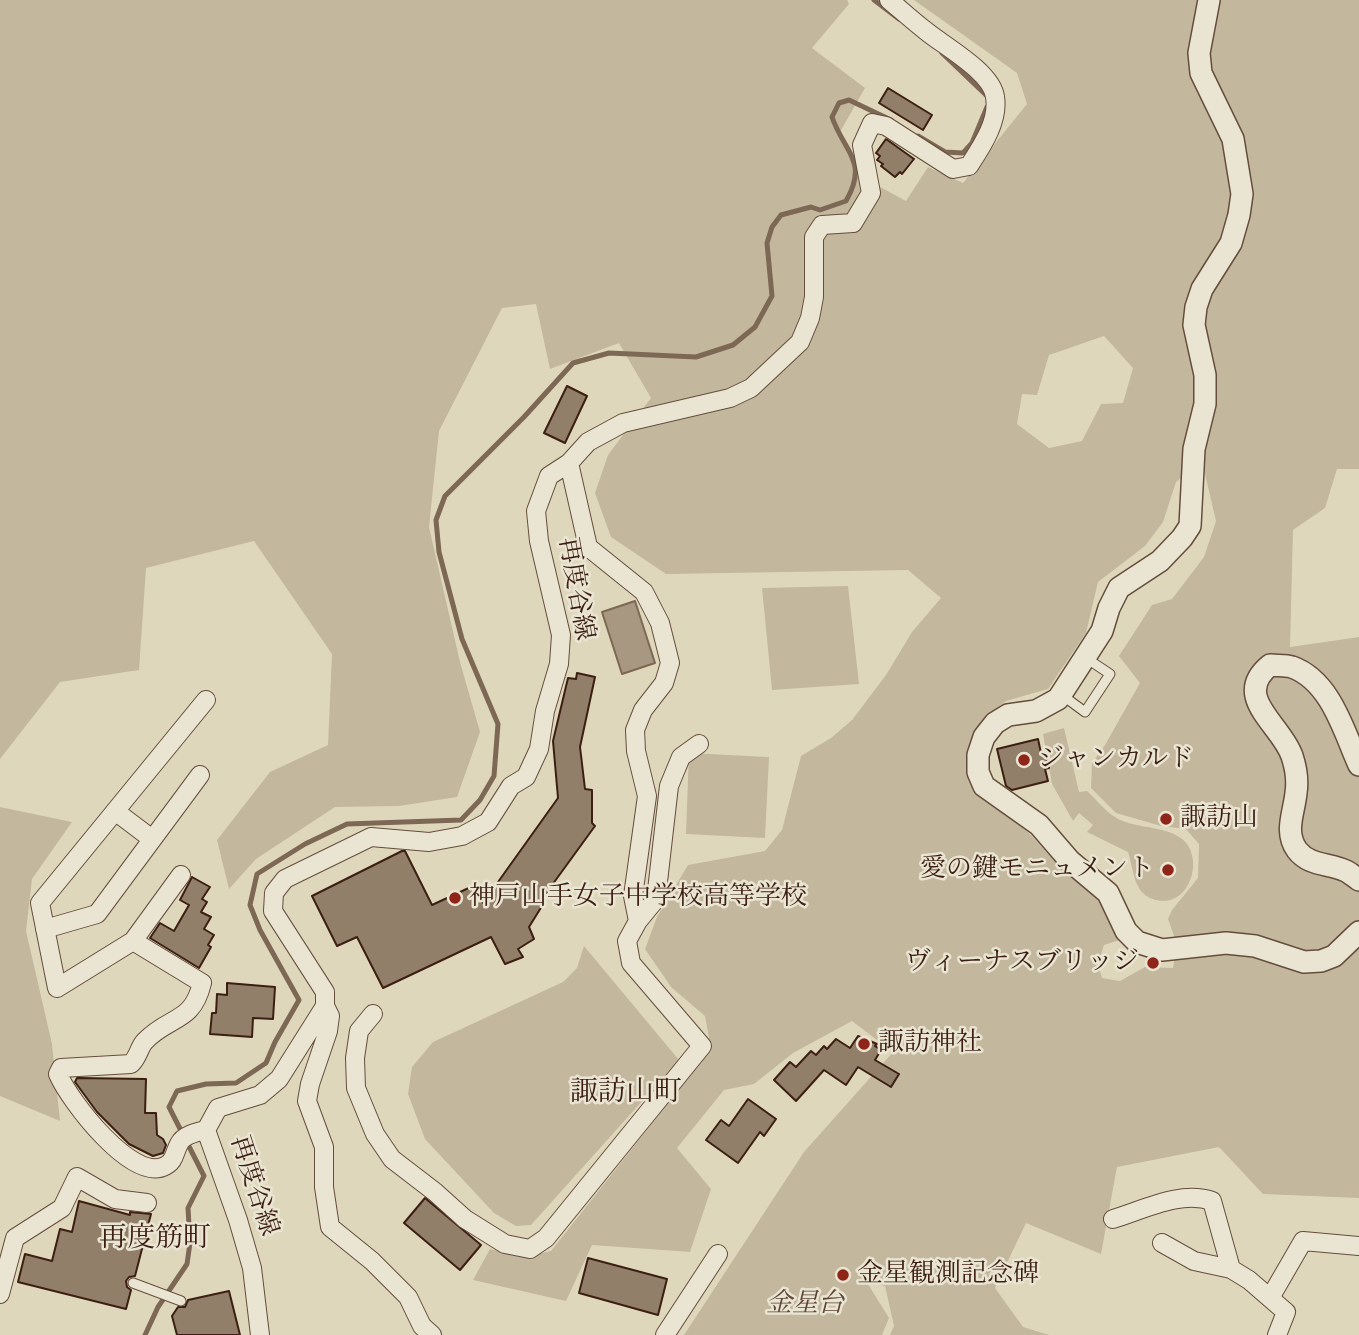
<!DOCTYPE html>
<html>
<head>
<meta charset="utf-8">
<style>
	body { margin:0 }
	canvas { display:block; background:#dfd7bb }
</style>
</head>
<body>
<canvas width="1359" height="1335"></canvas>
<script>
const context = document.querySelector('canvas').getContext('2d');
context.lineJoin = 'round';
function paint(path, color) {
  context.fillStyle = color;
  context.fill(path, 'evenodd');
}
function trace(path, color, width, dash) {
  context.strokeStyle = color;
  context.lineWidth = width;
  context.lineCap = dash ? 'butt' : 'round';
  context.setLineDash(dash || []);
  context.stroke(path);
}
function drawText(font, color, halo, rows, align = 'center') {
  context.font = font + ' Cardo,"Noto Serif JP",serif';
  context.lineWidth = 5;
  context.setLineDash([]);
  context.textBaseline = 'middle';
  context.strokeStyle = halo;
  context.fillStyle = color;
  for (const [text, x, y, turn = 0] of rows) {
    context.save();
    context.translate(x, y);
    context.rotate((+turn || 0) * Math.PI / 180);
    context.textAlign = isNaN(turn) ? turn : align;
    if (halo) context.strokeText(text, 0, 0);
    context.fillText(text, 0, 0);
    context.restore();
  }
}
paint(new Path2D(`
	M0,0h847l2,4 -37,44 53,40 -25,44 18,43 48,26 22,-34 35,16 64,-79 -10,-31 -103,-73h445v469h-22l-12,39 -32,22 -3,117 69,-10v561l-96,-4 -44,-47 -102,20 -16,87 -75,-31 -31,65 28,39 26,8h-159l4,-9 -9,-40 -19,-5 23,37 -7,17h-198l120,-183 89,-100 -41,-31 -59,32 -39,31 -30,6 -47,58 34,41 -21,63 -98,-7 -26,56 -93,-21 17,-31 34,8 27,-6 160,-202 -6,-33 -34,-29 -26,-38 12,-32 31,-52 77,-14 17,-21 19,-74 30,-18 21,-18 34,-45 26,-43 29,-34 -33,-28 -242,4 -55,-37 -16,-44 13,-38 43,-57 -32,-55 -69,26 -14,-65 -34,4 -63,123 -10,96 31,135 20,70 -23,65 -58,9 -64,1 -79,52 -27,30 -12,-49 53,-68 58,-27 4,-91 -78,-113 -108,27 -7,102 -79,12 -60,77zM1104,336l29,32 -10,35 -22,1 -19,37 -33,7 -32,-24 5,-30 15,1 12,-40zM1202,461l14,60 -12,36 -32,42 -20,6 -33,51 21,27 -35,62 -13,18 -1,25 25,25 45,13 25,3 13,15 -1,34 -26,32 -4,9 9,25 -4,24 -28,-1 -25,14 -18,-3 -4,-14 6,-19 22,-7 -24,-39 -40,-29 -30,-34 -62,-54 2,-31 12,-33 22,-17 42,-12 38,-56 12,-51 47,-36 18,-24 13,-40z
	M848,586l11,98 -87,6 -10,-102z
	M1064,728l15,64 8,-1c9,8 18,20 28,26 24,16 74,4 78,43 2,22 -13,46 -37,40 -7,-2 -13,-5 -17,-12 -6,-9 -7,-25 -11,-36l-41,-20 6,-7 -14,-12 -6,8 -21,-37 -9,-50z
	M689,753l80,4 -4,81 -79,-4z
	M0,807l72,15 -40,57 -6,52 26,113 8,77 -60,-25z
	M584,946l95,114 -148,165 -15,1 -22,-13 -69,-74 -17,-45 4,-27 21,-25 130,-60 14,-14z`), '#c3b89e');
const water = new Path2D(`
	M635,601l20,62 -33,11 -20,-62z`);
paint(water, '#a89882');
trace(water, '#7d6855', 2);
trace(new Path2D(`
	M874,0l25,19
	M942,53l44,42
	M918,136l27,16 18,1 9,-10 15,-36
	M145,1335l13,-28 29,-43 3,-21 -2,-35 16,-32 -35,-69 8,-16 29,-7 30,-1 30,-20 9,-21 24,-42 -39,-70 -10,-25 7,-31 48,-30 42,-20 114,-4 19,-20 14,-24 4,-52 -36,-85 -23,-87 -3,-32 9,-24 79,-79 49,-54 36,-10 87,4 37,-12 22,-18 17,-31 -5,-53 5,-16 9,-12 30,-8 9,3 26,-9c23,-40 -2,-49 -14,-84l7,-14 10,-3 42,20`), '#7d6855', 5);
const building = new Path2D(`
	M888,88l44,27 -9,15 -44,-27z
	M886,139l28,20 -12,15 -2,-2 -5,5 -14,-11 2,-2 -6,-4 3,-4 -4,-3z
	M567,386l20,10 -22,47 -21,-10z
	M577,673l18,4 -15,70 5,42 7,1v33l3,3 -56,77 3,3 -13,21 5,12 -16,10 5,8 -18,7 -14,-27 -108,51 -26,-51 -20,9 -25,-50 90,-45h3l27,54 41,-19 10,17 75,-105 -5,-57 15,-63 8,1z
	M1038,739l3,14 4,-1 4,16 -4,1 3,12 -36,9 -6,-4 -9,-37z
	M192,877l18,10 -8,12 5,3 -6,10 10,5 -7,12 10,6 -6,10 3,2 -12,21 -49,-30 10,-15 14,8 15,-26 -9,-5z
	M227,983l48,4 -2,32 -20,-1 -1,19 -42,-3 2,-21h4l1,-19 10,1z
	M858,1036l19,8 -2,2 6,4 -6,10 24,14 -8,13 -33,-20 -12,18 -22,-15 -28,31 -22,-21 16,-18 6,5 15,-16 5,4 8,-9 3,3 9,-10 14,9z
	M77,1078l69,1 -1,34h11l1,22 6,4 3,6 -3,8 -10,3 -24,-12 -32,-32 -22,-30z
	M748,1099l28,20 -12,17 -4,-4 -22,31 -32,-23 15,-20 8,6z
	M425,1198l56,47 -21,25 -56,-47z
	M79,1201l51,14v-3l21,2 -16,62 -6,1 -3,4 1,6 4,3 -5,19 -108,-27 7,-28 27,7 8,-32 12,3z
	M588,1258l79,21 -9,36 -79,-22z
	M229,1291l11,44h-63l-5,-19 6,-9h7l3,-7z`);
paint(building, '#917f6a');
trace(building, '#3c1f12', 2);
const service = new Path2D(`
	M1062,695l23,17 25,-38 -24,-16
	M133,1283l48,18`);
const minor = new Path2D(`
	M206,700l-166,203 17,85 76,-47 69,42c-10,41 -32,32 -57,58 -6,6 -6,15 -14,23l-70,4 -3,6c11,26 74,109 107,92 10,-5 9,-13 14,-22 4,-9 18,-12 27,-14
	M115,811l37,28
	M638,921l18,-22 13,-113 12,-29 18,-13
	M45,929l52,-15 103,-139
	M133,941l48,-66
	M325,1006l5,10 -2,15 -18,53 -3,17 17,46v40l6,40 42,34 36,36 14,29 10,9
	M373,1014l-14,17 -4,27 1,30 19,46 17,25 43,33 30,27 40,25 25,5 16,-11 156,-192 -71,-83 -4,-22 11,-20 -5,-25 14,-100 -11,-45 -1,-21 8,-20 21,-27 6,-20 -10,-40 -16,-31 -56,-45 -19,-84
	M1113,1219c30,-9 68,-29 99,-18l19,68 18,11 37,32 -9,23
	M1162,1243l32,18 37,8
	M0,1294l15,-56 47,-30 15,-31 38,22 32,4
	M1270,1298l33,-57 56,5
	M260,1335l-8,-67 -14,-48 -32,-90 12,-22 42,-13 19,-16 46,-73v-14l-52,-81 1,-18 11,-14 86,-42 58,5 33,-6 26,-14 23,-36 15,-9 13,-28 6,-38 14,-47 2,-29 -22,-94 -3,-30 13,-35 20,-13 19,-21 35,-19 107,-25 21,-10 49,-46 10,-24 4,-21v-60l8,-12 31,-2 18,-30 -9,-48 10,-22 14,3 67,43 16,-3c13,-20 30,-45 26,-69 -3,-25 -51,-51 -69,-66 -13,-10 -25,-21 -37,-31
	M665,1335l53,-81`);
const tertiary = new Path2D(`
	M1209,0l-10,53 2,20 32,66 9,55 -3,21 -8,28 -29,46 -6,18 -2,18 11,50v29l-11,45 -4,77 -8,12 -22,23 -41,27 -10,20 -7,23 -44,68 -22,12 -28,4 -13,8 -11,14 -6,18v17l6,14 55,39 31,36 38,32 18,38 11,11 25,8 64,-7 29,3 49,16 17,-1 13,-5 25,-24
	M1359,765c-15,-33 -28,-84 -67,-98 -7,-2 -15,-1 -22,-2 -39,32 11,59 22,91 4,12 6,24 4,37 -2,20 -12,39 1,57 12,16 32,13 49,21 4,2 9,6 13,9`);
trace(service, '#654d3c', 11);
trace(minor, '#654d3c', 20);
trace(tertiary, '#654d3c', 24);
trace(service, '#eae5d3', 9);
trace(minor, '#eae5d3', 18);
trace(tertiary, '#eae5d3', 21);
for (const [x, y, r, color] of [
	[1024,760,7,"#8f2418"],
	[1166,819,7,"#8f2418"],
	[1168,870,7,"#8f2418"],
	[455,898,7,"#8f2418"],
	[1153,963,7,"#8f2418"],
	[864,1044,7,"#8f2418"],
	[843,1275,7,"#8f2418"]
]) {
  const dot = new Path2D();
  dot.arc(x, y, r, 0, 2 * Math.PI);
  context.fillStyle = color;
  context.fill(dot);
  trace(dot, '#eae5d3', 2.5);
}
drawText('26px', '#3c1f12', '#eae5d3', [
	["再度谷線",575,589,80],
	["再度谷線",253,1186,72]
]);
drawText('26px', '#3c1f12', '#eae5d3', [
	["ジャンカルド",1038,760],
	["諏訪山",1180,819],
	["愛の鍵モニュメント",1154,870,"right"],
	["神戸山手女子中学校高等学校",469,898],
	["ヴィーナスブリッジ",1139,963,"right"],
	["諏訪神社",878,1044],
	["金星観測記念碑",857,1275]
], 'left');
drawText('italic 26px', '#5e4535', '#eae5d3', [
	["金星台",805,1305]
]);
drawText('28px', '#3c1f12', '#eae5d3', [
	["諏訪山町",626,1094],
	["再度筋町",155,1240]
]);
</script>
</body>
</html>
